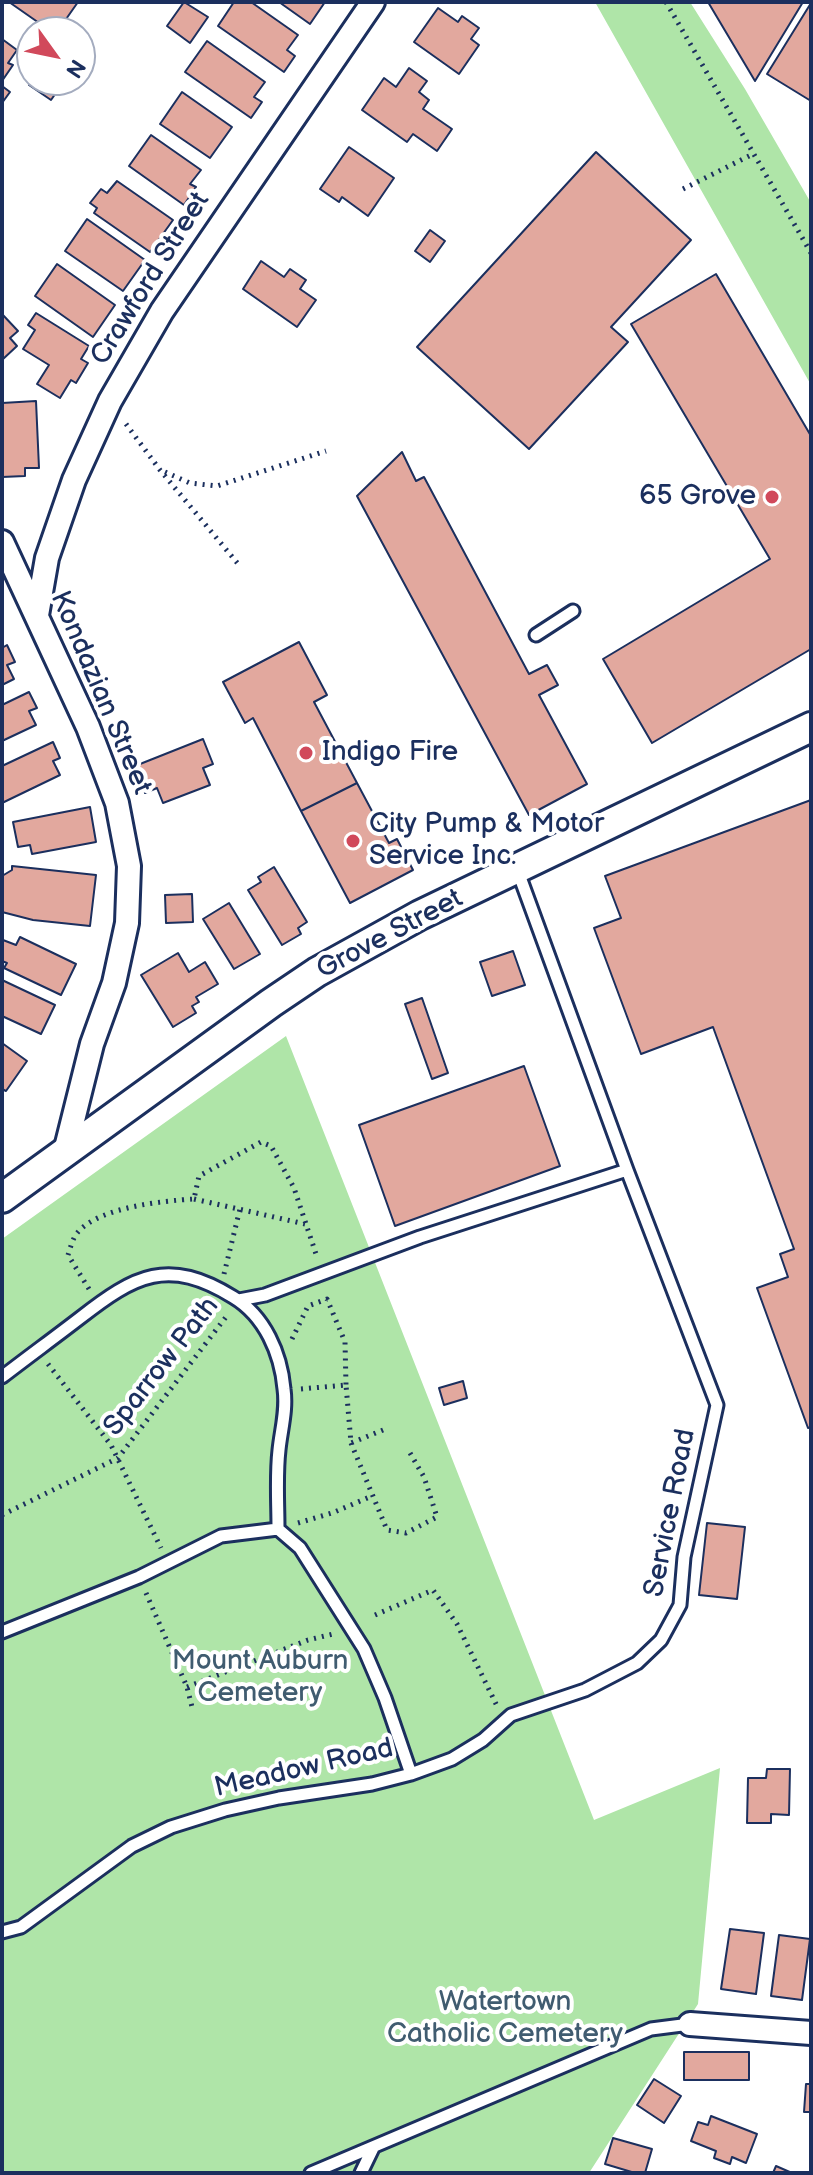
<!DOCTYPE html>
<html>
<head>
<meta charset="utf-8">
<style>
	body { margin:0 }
	#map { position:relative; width:813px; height:2175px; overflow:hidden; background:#fff; font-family:"Balsamiq Sans",sans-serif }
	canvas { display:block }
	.frame { position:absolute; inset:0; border:4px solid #1b2f5e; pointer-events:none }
	.north { position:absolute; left:16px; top:16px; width:80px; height:80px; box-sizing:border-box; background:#fff; border:2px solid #a4acbf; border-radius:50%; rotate:123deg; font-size:22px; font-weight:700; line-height:32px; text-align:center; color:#1b2f5e }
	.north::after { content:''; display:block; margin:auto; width:28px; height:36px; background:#d1495b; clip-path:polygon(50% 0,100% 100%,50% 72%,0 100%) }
</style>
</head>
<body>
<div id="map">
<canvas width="813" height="2175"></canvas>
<div class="frame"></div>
<div class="north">N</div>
</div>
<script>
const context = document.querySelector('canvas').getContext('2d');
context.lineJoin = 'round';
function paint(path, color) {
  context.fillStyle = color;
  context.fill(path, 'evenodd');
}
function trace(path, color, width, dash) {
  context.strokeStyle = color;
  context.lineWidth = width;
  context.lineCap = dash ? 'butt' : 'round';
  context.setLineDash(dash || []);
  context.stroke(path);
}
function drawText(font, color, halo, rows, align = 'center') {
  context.font = font + ' "Balsamiq Sans",sans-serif';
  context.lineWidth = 8;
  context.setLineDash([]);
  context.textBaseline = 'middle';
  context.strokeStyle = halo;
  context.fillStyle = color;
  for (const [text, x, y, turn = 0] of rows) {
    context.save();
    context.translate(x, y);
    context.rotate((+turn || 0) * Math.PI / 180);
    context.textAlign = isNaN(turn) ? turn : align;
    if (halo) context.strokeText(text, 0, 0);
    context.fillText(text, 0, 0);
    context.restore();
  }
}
paint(new Path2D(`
	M595,2h95l55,87 66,114v182z
	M286,1036l308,784 126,-52 -22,236 -109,169h-587v-934z`), '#afe5a8');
const building = new Path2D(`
	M9,2h69l-21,30h-5z
	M184,2l24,15 -18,26 -23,-17z
	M234,2h17l47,33 -11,15 8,6 -11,16 -66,-46z
	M279,2h46l-15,22z
	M708,2h95l-48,79z
	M811,3v98l-44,-27z
	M438,8l20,14 4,-6 17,12 -8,11 8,6 -20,29 -45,-32z
	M2,39l15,11 -9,13 5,2 -11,16z
	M207,41l58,41 -11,15 8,5 -11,16 -66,-46z
	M409,68l18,13 -8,11 10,8 -6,9 29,20 -15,22 -24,-17 -6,8 -45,-32 22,-32 12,9z
	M32,80h33l-14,20 -22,-15z
	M2,86l8,6 -8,11z
	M182,92l50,35 -22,31 -50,-34z
	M151,135l50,35 -11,14 6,3 -12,18 -55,-39z
	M349,147l45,31 -26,38 -26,-19 -3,5 -19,-13z
	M596,152l95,88 -80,87 17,15 -99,107 -112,-102z
	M117,181l56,39 -23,32 -56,-39 3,-5 -7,-5 11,-14 6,4z
	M87,219l58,41 -22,31 -58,-40z
	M430,230l15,11 -15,21 -15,-11z
	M261,261l23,16 6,-8 16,11 -6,9 16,11 -19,27 -54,-38z
	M57,264l58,41 -22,32 -58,-41z
	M716,274l95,162v213l-159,94 -49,-84 167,-100 -139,-235z
	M36,313l53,33 -8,13 7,4 -12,20 -5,-3 -11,18 -23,-14 12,-19 -26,-16 12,-19 -7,-5z
	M2,314l16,17 -8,7 7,8 -15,14z
	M36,401l3,67h-14v8l-23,1v-74z
	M402,452l14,29 8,-4 105,197 18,-9 11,20 -19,10 48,89 -58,31 -172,-319z
	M299,642l28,53 -13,7 43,81 -56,28 -48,-93 -8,5 -22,-41z
	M7,645l8,17 -8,3 7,14 -12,6v-37z
	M29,692l8,16 -8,3 7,14 -34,16v-36z
	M203,739l10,25 -10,4 7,17 -47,18 -6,-15 -12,5 -10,-27z
	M53,742l7,16 -7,3 7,14 -58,28v-37z
	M357,783l32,60 8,-4 16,31 -63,33 -49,-92z
	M811,800v627l-3,1 -51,-140 31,-11 -8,-23 14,-5 -81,-222 -72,27 -47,-126 27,-10 -16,-42z
	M90,807l6,35 -64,12 -2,-9 -12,2 -5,-25z
	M12,866l84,9 -6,51 -57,-6 -31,-8v-36l10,-6z
	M274,867l33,55 -9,6 3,6 -19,11 -34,-55 13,-8 -3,-5z
	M192,894l1,28 -27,1 -1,-28z
	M229,903l31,51 -26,15 -31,-50z
	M20,937l56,27 -15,31 -57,-27 3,-5 -5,-2 1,-21 13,5z
	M513,951l12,34 -33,11 -12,-34z
	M178,953l11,19 16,-10 13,22 -22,13 3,5 -7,4 4,7 -23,14 -32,-52z
	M2,980l53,25 -14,29 -39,-18z
	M422,998l26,75 -16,6 -27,-75z
	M2,1043l25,18 -21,30 -4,-2z
	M524,1066l36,100 -165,60 -36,-101z
	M463,1381l4,17 -23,7 -5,-17z
	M707,1523l38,4 -8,72 -38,-4z
	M767,1769h23l-1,46 -18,-1v9h-24l1,-45h18z
	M730,1929l34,4 -8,61 -35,-5z
	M779,1935l31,4 -8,61 -31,-4z
	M684,2052h65v28h-65z
	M654,2079l27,17 -17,27 -27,-18z
	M806,2084h5v28h-7z
	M711,2116l46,18 -11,29 -14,-6 -2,7 -16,-6 2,-7 -25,-10 7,-19 10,3z
	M613,2138l39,11 -7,24h-10l-30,-9z
	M776,2166l16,7h-19z`);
paint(building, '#e2a89e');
trace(building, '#1b2f5e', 2);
const service = new Path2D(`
	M536,635l37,-24
	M239,1300l26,-5 155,-58 207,-67
	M2,1377c26,-20 52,-39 78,-59 55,-43 88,-61 153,-21 32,19 48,57 51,92 3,21 -3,41 -5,61 -3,26 -1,53 -1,79
	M2,1632l137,-55 82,-41 57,-7 22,19 64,101 21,49 26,76
	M2,1932l19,-5 111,-81 39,-19 54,-17 54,-12 93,-14 39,-10 41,-15 31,-19 28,-25 74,-25 52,-27 24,-23 19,-35 4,-48 33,-152 -90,-235 -110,-301
	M311,2173l340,-144 39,-5
	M361,2173l12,-25`);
const minor = new Path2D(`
	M2,542l86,185 29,76 12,63 -2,57 -13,60 -22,61 -27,108
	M37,615l10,-57 27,-78 36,-79 52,-90 211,-309
	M690,2024l121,9`);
const tertiary = new Path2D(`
	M2,1198l269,-195 46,-31 103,-57 391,-188`);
trace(service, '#1b2f5e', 17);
trace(minor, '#1b2f5e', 28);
trace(tertiary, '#1b2f5e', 34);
trace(new Path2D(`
	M666,2l145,251
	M683,189l70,-35
	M126,424l34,46 79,95
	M165,472l25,11 27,3 109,-35
	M194,1199l111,25
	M224,1274l16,-65
	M89,1289l-21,-34c2,-6 5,-18 10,-23 22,-25 84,-31 116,-33l5,-23 62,-34 10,4 23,42 23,69
	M292,1339l16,-33 19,-7 18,43 1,43
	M48,1364l63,81 50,103
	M301,1389l45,-4 5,58 37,-15
	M351,1443l36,87 19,3 31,-16 -13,-40 -14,-24
	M2,1515l116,-57 111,-145
	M298,1523l34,-10 40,-17
	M146,1593l41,94 6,24
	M375,1615l58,-25 24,34 40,82
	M187,1687l121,-47 25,-6`), '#1b2f5e', 5, [2, 6]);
trace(service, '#fff', 11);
trace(minor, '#fff', 22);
trace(tertiary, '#fff', 28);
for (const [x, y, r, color] of [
	[772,497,8,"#d1495b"],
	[306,753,8,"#d1495b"],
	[353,841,8,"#d1495b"]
]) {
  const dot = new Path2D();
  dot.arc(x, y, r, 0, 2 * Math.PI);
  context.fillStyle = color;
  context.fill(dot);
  trace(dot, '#fff', 3);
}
drawText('28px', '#1b2f5e', '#fff', [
	["Crawford Street",151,279,-58],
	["Kondazian Street",100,693,67],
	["Grove Street",390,935,-28],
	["Sparrow Path",162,1367,-52],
	["Service Road",671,1513,-79],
	["Meadow Road",304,1769,-13]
]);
drawText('28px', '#1b2f5e', '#fff', [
	["65 Grove",756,497,"right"],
	["Indigo Fire",322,753],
	["City Pump & Motor",369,825],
	["Service Inc.",369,857]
], 'left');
drawText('28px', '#405c70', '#fff', [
	["Mount Auburn",260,1662],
	["Cemetery",260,1694],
	["Watertown",505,2003],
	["Catholic Cemetery",505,2035]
]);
</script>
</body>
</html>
